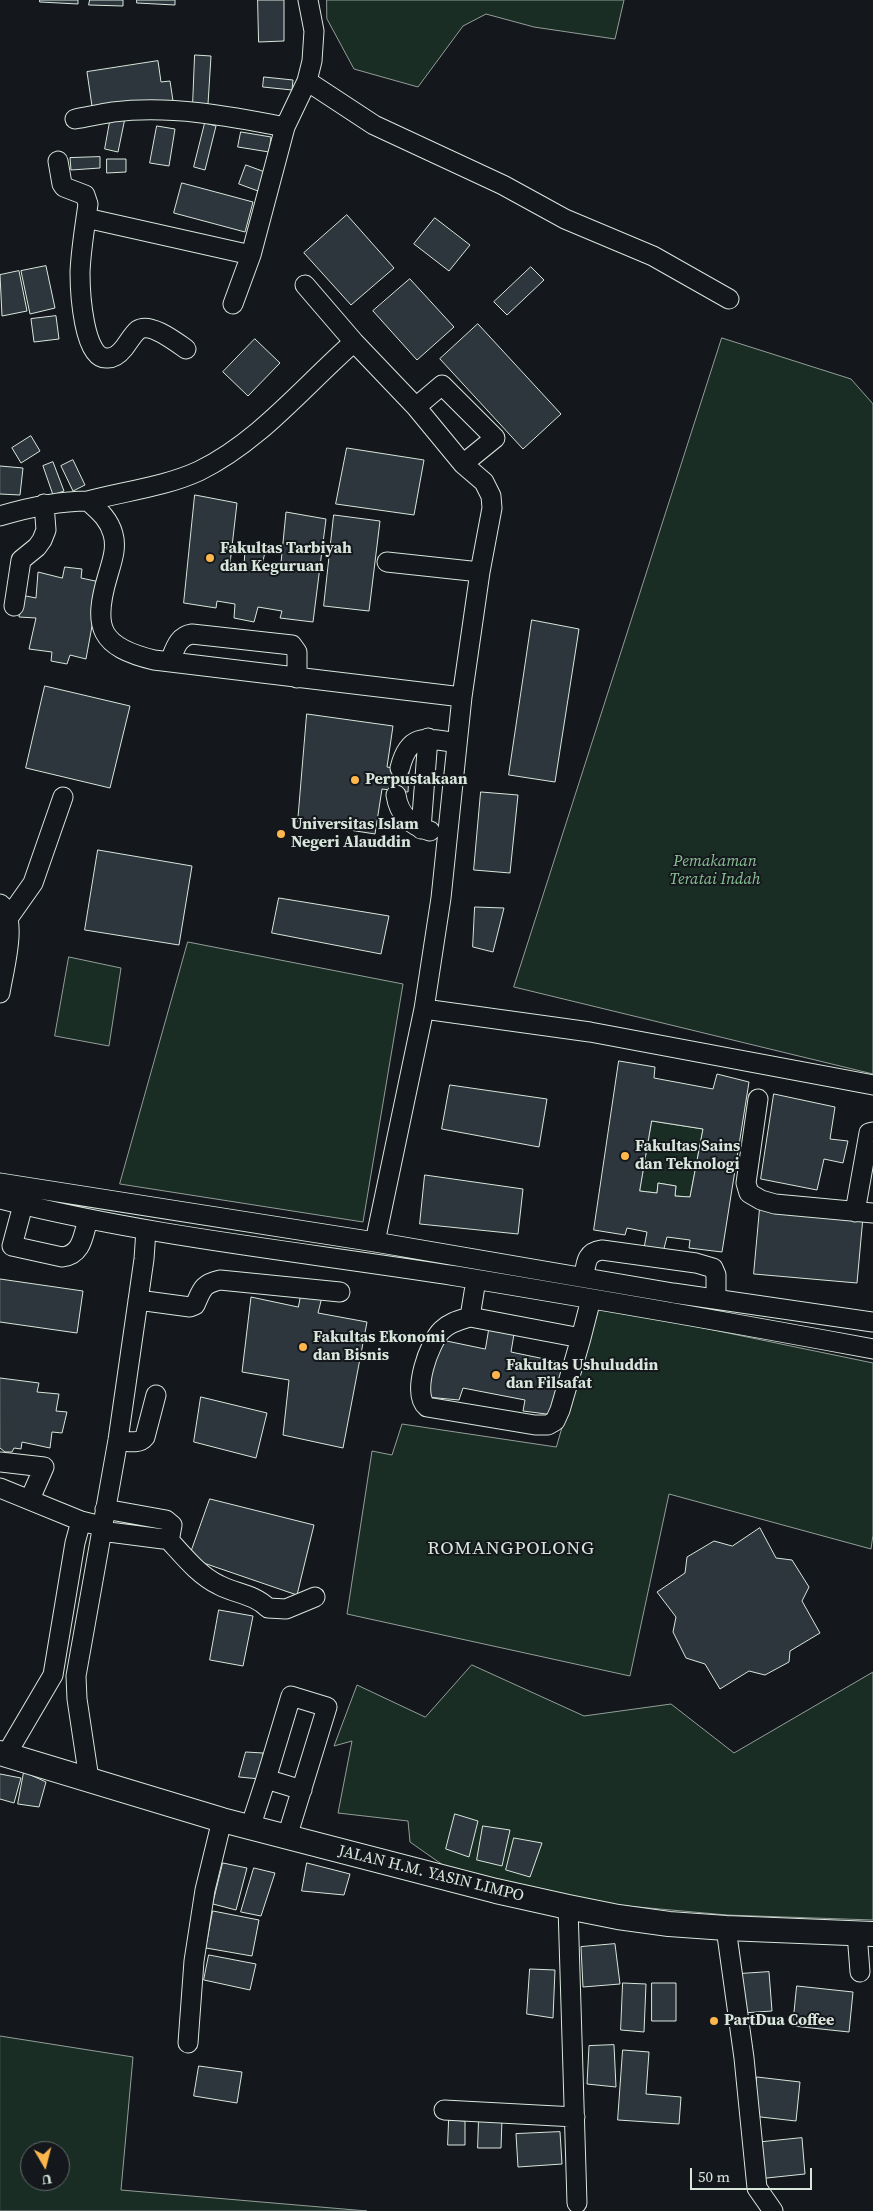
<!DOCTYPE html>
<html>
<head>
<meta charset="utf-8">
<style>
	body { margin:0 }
	#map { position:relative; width:873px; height:2211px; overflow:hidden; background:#14181c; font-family:"Source Serif 4",serif }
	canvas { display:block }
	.north { position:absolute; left:20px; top:2141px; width:50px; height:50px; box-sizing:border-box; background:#14181c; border:1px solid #626a69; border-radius:50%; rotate:172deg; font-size:14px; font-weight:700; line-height:20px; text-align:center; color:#d8e6dc }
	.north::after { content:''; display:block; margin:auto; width:18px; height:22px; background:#ffb74d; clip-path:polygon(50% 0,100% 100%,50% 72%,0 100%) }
	.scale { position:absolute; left:690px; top:2168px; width:122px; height:22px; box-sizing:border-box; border:2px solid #d8e6dc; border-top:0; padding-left:6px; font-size:15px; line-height:18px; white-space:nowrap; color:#d8e6dc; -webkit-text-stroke:4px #14181c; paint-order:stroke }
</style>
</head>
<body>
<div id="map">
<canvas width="873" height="2211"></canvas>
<div class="north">U</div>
<div class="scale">50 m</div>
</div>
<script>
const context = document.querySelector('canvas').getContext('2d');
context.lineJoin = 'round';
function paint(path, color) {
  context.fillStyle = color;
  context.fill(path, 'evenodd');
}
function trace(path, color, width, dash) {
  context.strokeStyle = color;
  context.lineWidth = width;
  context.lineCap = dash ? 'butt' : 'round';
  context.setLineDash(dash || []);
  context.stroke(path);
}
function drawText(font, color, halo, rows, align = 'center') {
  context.font = font + ' "Source Serif 4",serif';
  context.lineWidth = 4;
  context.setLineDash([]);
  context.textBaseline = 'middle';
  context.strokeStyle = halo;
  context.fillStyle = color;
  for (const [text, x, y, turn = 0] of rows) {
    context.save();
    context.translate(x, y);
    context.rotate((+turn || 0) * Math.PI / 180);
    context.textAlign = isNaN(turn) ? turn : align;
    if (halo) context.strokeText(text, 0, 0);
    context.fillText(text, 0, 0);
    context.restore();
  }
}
const green = new Path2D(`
	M327,0h297l-9,39 -81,-12 -48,-13 -23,12 -45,61 -64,-18 -27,-50z
	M722,338l129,41 22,25v670l-359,-87z
	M188,942l215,42 -40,238 -243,-38z
	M69,957l52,11 -12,78 -54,-10z
	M652,1121l51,8 -13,68 -15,-1 1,-10 -18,-3 -1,10 -17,-2z
	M597,1306l276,57v172l-2,14 -202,-55 -39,182 -283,-62 25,-163 20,4 10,-31 154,23z
	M472,1665l112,51 87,-12 63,49 139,-81v248l-146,-5 -134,-12 -143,-33 -40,-28 -2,-21 -70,-8 14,-72 -18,5 23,-61 68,32z
	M0,2036l133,21 -12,133 246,21h-367zM30,2151h30v30h-30z`);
paint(green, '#1a2d24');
trace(green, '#939e99', 1);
const building = new Path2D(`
	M40,0h38v4l-38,-2z
	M90,0h33v6l-34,-1z
	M137,0h38v5l-38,-2z
	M258,0h26v41l-25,1z
	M195,55l16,1 -3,48h-15z
	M158,61l3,21 9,-1 3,20 -80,12 -6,-41z
	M264,77l29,3 -1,10 -29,-3z
	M111,116l14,2 -7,34 -13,-3z
	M205,123l11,3 -11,44 -11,-3z
	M157,126l18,3 -6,37 -19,-3z
	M241,132l30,5 -2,15 -31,-5z
	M100,157v11l-29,2 -1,-12z
	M107,159h19v13l-19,1z
	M246,165l19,7 -7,19 -19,-7z
	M182,183l71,19 -8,30 -71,-19z
	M347,215l47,53 -43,37 -47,-52z
	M435,218l35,27 -21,26 -35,-27z
	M46,266l9,42 -25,6 -9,-43z
	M531,267l13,13 -37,35 -13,-13z
	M19,271l8,40 -25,5 -2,-41z
	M410,279l44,48 -37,33 -44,-49z
	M56,316l3,23 -25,3 -3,-23z
	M478,324l83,90 -38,35 -83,-90z
	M255,339l25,24 -32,33 -25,-24z
	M31,436l9,15 -19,12 -9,-15z
	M347,448l77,12 -10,55 -78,-11z
	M73,460l12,25 -12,6 -12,-25z
	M53,462l11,29 -11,4 -10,-29z
	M0,466l23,2 -3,27 -20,-1z
	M195,495l42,8 -7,61 14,2 1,-16 20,2 -4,18 19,3 6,-61 40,7 -13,103 -33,-4 2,-7 -24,-4 -4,15 -20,-4 1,-14 -18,-3 -1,7 -32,-5z
	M334,515l46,6 -11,90 -45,-5z
	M65,567l17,2 -1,9 19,4 -14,77 -16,-4 -3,9 -16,-3 1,-9 -23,-3 7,-31 -17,-1 2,-22 15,3 2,-26 24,6z
	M532,620l47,9 -24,153 -46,-7z
	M45,686l85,20 -20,82 -84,-20z
	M307,714l86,12 -6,41 22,4 -1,21 -26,-3 -7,45 -77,-12z
	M481,792l37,3 -8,78 -36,-3z
	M98,850l94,16 -13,79 -94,-15z
	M279,898l110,18 -8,38 -109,-21z
	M475,907l29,1 -11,44 -20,-5z
	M619,1061l36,6 -1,11 59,11 4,-15 32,8 -27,170 -33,-4 1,-8 -23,-3 -4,15 -19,-4 3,-16 -20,-4 -2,7 -31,-5zM652,1121l51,8 -13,68 -15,-1 1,-10 -18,-3 -1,10 -17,-2z
	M450,1085l97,14 -8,48 -97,-18z
	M774,1094l61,13 -5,32 18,2 -5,22 -19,-4 -7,31 -56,-11z
	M425,1175l98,14 -5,45 -98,-10z
	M760,1208l103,9 -6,66 -103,-9z
	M0,1279l83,12 -6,42 -77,-11z
	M302,1290l21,3 -5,20 49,9 -24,126 -60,-13 6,-55 -47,-8 9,-75 47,10z
	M489,1330l25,4 -3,18 53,11 -10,52 -31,-4 2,-11 -62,-12 -4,12 -32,-3 10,-58 48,10z
	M0,1378l39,5 -2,9 22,2 -3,17 11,1 -5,21 -10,-1 -2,16 -28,-6 -1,7 -7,-1 -2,4h-7l-5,-4z
	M201,1397l66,16 -11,45 -62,-16z
	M210,1499l104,26 -17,70 -108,-37z
	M760,1528l16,30 16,2 17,27 -7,14 18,32 -30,18 -1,11 -24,13 -16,-4 -29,18 -15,-25 -19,-6 -13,-26 3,-15 -19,-25 28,-19 2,-16 27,-16 18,5z
	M219,1610l34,6 -10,50 -33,-6z
	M246,1752l17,1 -3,26 -21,-2z
	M24,1772l22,10 -7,25 -21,-3z
	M0,1774l21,4 -7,25 -14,-4z
	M455,1814l23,7 -9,36 -23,-8z
	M483,1826l27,4 -8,36 -25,-6z
	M514,1838l28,5 -12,34 -24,-7z
	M223,1863l24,5 -11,42 -23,-6z
	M307,1863l43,11 -6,21 -42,-4z
	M254,1868l21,5 -14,43 -20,-4z
	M213,1911l46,9 -7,36 -46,-8z
	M615,1944l5,40 -37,3 -2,-40z
	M209,1955l47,9 -6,26 -46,-10z
	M530,1969l25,1 -2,48 -26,-4z
	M769,1972l3,39 -30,2 -3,-39z
	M623,1983l23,1 -2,48 -23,-2z
	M652,1983h24v38h-24z
	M797,1986l56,6 -4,40 -56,-6z
	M614,2045l2,42 -29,-3 2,-38z
	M623,2050l26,2 -3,42 35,3 -2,27 -61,-4z
	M199,2066l43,6 -5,31 -43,-7z
	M757,2077l43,5 -4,39 -44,-5z
	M479,2118l23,1 -1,29h-23z
	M449,2120l16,1v24h-17z
	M560,2132l2,32 -44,3 -2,-33z
	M802,2138l3,36 -48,5 -4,-36z`);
paint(building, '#2c363c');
trace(building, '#d8e6dc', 1);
trace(new Path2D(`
	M396,795l4,-27`), '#313739', 19, [19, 9]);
const minor = new Path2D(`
	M307,81l67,44 129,60 62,34 88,37 76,43
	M75,119c12,-2 25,-5 38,-7 57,-7 116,4 172,15
	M58,161l4,23 2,3 21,8 3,9c-3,22 -7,45 -8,68 0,18 3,89 28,86 7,0 12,-5 16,-10 4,-5 9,-14 14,-18 12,-8 38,12 48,19
	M86,218l165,37
	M305,285l49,57
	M233,304l18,-49 34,-128 22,-46 5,-20 2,-30 -6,-31
	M416,407l26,-22 53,53 -32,26
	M88,501c37,-10 76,-14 111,-30 60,-29 105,-85 155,-129l62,65 47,57 21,18 7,14 1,12 -12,64 -18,125 -21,201 -17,111 -49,233
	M0,516c30,-9 57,-15 88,-15 11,10 21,18 25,33 4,14 -1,27 -5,41 -16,53 -8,72 46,85l308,37
	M387,562l93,10
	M14,606l7,-46 16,-13 5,-7 4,-10 -2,-26
	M170,661c5,-12 8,-25 22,-27l100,11 5,7v26
	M400,768c9,-36 26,-30 57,-25
	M396,795c3,20 15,31 34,36
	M421,829l7,-91
	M0,904c19,14 3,68 0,89
	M9,917l24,-34 30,-86
	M424,1009l166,23 283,53
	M758,1099l-12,84 3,10 12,7 14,4 98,9
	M0,1183l375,59 298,51 200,29
	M0,1199c150,38 304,53 456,77 139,23 278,47 417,73
	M23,1205l-11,41 50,11c20,-2 21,-21 26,-38
	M855,1212l14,-79 4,-1
	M584,1277c2,-14 2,-25 18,-27l94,13 17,5 3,7v23
	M476,1280l-6,37 111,21 10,-39
	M138,1300l52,7 5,-2c7,-15 7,-21 25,-25l120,12
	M470,1317c-10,3 -20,5 -28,13 -13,12 -31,64 -15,77l108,18h13l7,-4 5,-11 21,-72
	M118,1440c9,1 21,5 27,-3l11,-42
	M0,1462l44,5 -14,32
	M0,1488l81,33 12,3
	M101,1531l62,8 7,-3 2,-11 -6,-5 -61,-11
	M167,1538c16,17 31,37 52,47 17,9 35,9 49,23l18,1 29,-12
	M6,1755l47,-80 22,-132 6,-22
	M89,1779l-12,-80 -1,-23 42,-236 26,-181 2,-29
	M250,1828l16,-49
	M287,1837l40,-130 -36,-11 -25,83 36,11
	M568,1907l9,296
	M726,1928l18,130 13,130 16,23
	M857,1933l3,39
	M188,2043l6,-82 11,-71 17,-70
	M444,2110l131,7`);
const major = new Path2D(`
	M0,1753l222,67 274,71 72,16 50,10 51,7 57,4 147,6`);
trace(minor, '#d8e6dc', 21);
trace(major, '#d8e6dc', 26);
trace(minor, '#14181c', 19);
trace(major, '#14181c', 24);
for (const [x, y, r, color] of [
	[210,558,5,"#ffb74d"],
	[355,780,5,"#ffb74d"],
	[281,834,5,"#ffb74d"],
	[625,1156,5,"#ffb74d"],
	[303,1347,5,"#ffb74d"],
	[496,1375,5,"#ffb74d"],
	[714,2021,5,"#ffb74d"]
]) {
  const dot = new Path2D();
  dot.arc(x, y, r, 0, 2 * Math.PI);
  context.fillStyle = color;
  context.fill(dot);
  trace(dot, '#14181c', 2);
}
drawText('bold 16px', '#d8e6dc', '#14181c', [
	["Fakultas Tarbiyah",220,549],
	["dan Keguruan",220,567],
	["Perpustakaan",365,780],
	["Universitas Islam",291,825],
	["Negeri Alauddin",291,843],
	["Fakultas Sains",635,1147],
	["dan Teknologi",635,1165],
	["Fakultas Ekonomi",313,1338],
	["dan Bisnis",313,1356],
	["Fakultas Ushuluddin",506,1366],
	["dan Filsafat",506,1384],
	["PartDua Coffee",724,2021]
], 'left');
drawText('italic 16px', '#8ac095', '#14181c', [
	["Pemakaman",715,862],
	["Teratai Indah",715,880]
]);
drawText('16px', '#d8e6dc', '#14181c', [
	["JALAN H.M. YASIN LIMPO",431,1874,14]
]);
context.letterSpacing = '1px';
drawText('19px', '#d8e6dc', '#14181c', [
	["ROMANGPOLONG",511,1549]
]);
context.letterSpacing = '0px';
</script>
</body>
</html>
